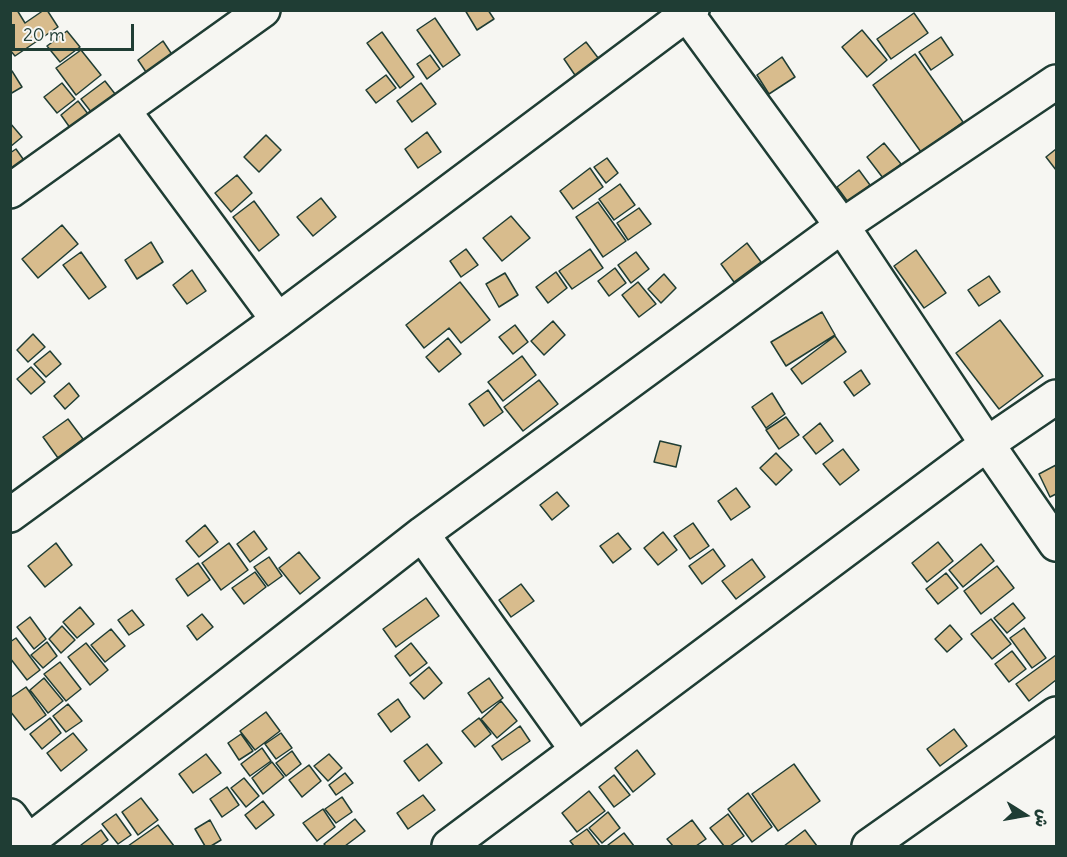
<!DOCTYPE html>
<html>
<head>
<meta charset="utf-8">
<style>
	body { margin:0 }
	#map { position:relative; width:1067px; height:857px; overflow:hidden; background:#f6f6f2; font-family:Delius,"Playpen Sans Arabic",sans-serif }
	canvas { display:block }
	.frame { position:absolute; inset:0; border:12px solid #1f3d34; pointer-events:none }
	.north { position:absolute; left:995px; top:785px; width:60px; height:60px; -webkit-text-stroke:4px #f6f6f2; paint-order:stroke; rotate:101deg; font-size:16px; font-weight:700; line-height:24px; text-align:center; color:#1f3d34 }
	.north::after { content:''; display:block; margin:auto; width:21px; height:27px; background:#1f3d34; clip-path:polygon(50% 0,100% 100%,50% 72%,0 100%) }
	.scale { position:absolute; left:12px; top:24px; width:122px; height:27px; box-sizing:border-box; border:3px solid #1f3d34; border-top:0; padding-left:8px; font-size:18px; line-height:21px; white-space:nowrap; color:#1f3d34; -webkit-text-stroke:4px #f6f6f2; paint-order:stroke }
</style>
</head>
<body>
<div id="map">
<canvas width="1067" height="857"></canvas>
<div class="frame"></div>
<div class="north">ش</div>
<div class="scale">20 m</div>
</div>
<script>
const context = document.querySelector('canvas').getContext('2d');
context.lineJoin = 'round';
function paint(path, color) {
  context.fillStyle = color;
  context.fill(path, 'evenodd');
}
function trace(path, color, width, dash) {
  context.strokeStyle = color;
  context.lineWidth = width;
  context.lineCap = dash ? 'butt' : 'round';
  context.setLineDash(dash || []);
  context.stroke(path);
}
const building = new Path2D(`
	M10,10h7l8,13 19,-13h3l11,17 -43,29 -5,-6z
	M465,10h23l6,9 -17,11z
	M914,13l14,20 -37,26 -14,-20z
	M435,18l25,37 -17,12 -26,-37z
	M862,30l25,30 -20,17 -25,-30z
	M67,31l13,16 -20,15 -13,-16z
	M382,32l32,45 -14,11 -33,-45z
	M941,37l12,18 -22,15 -12,-18z
	M163,41l12,18 -25,19 -12,-18z
	M586,42l16,21 -23,18 -15,-22z
	M81,50l20,25 -25,20 -20,-27z
	M915,54l48,68 -42,30 -48,-67z
	M430,55l10,14 -13,10 -10,-15z
	M782,57l13,20 -26,17 -12,-19z
	M12,71l10,16 -12,7v-22z
	M386,75l10,13 -20,15 -10,-13z
	M105,81l14,18 -24,18 -14,-18z
	M62,83l13,16 -18,14 -13,-16z
	M421,83l15,21 -24,18 -15,-21z
	M78,101l14,18 -19,13 -12,-17z
	M10,123l12,14 -12,10z
	M427,132l14,20 -23,16 -13,-19z
	M266,135l15,15 -22,22 -15,-15z
	M884,143l17,21 -18,14 -16,-21z
	M16,149l12,17 -18,13v-26z
	M1056,149v21l-10,-13z
	M607,158l11,15 -12,10 -12,-16z
	M590,168l13,19 -30,22 -13,-18z
	M859,170l11,15 -22,17 -11,-15z
	M237,175l15,18 -21,19 -16,-19z
	M620,184l15,21 -21,15 -15,-21z
	M321,198l15,19 -23,19 -16,-19z
	M254,201l25,34 -20,16 -26,-34z
	M598,202l28,39 -23,16 -27,-40z
	M639,208l12,16 -23,16 -11,-17z
	M511,216l19,22 -28,23 -19,-23z
	M62,225l16,19 -40,34 -16,-19z
	M151,242l12,20 -26,17 -12,-19z
	M747,243l14,19 -27,20 -13,-18z
	M466,249l12,16 -17,12 -11,-16z
	M590,249l13,19 -31,21 -13,-18z
	M916,250l30,43 -22,15 -30,-42z
	M81,252l25,35 -17,12 -26,-34z
	M636,252l13,17 -18,14 -13,-18z
	M615,268l11,15 -17,13 -11,-15z
	M192,270l14,21 -19,13 -14,-19z
	M556,272l11,16 -19,15 -12,-16z
	M505,273l13,22 -19,12 -13,-23z
	M664,274l12,14 -15,15 -13,-14z
	M989,276l11,16 -21,14 -11,-16z
	M460,282l30,38 -29,23 -12,-15 -25,20 -18,-23z
	M638,282l18,22 -17,13 -17,-22z
	M822,312l13,23 -49,31 -15,-24z
	M1000,320l43,56 -44,33 -43,-56z
	M553,321l12,14 -21,20 -13,-14z
	M515,325l13,17 -15,12 -14,-17z
	M33,334l12,13 -17,15 -11,-12z
	M835,336l11,16 -44,32 -11,-15z
	M448,338l13,16 -22,18 -13,-15z
	M50,351l11,13 -15,13 -12,-13z
	M522,356l14,19 -33,26 -15,-19z
	M31,367l14,15 -14,12 -14,-15z
	M861,370l9,14 -16,12 -10,-14z
	M539,380l19,24 -35,27 -19,-24z
	M69,383l10,13 -14,13 -11,-13z
	M488,390l15,22 -19,14 -15,-22z
	M772,393l13,21 -19,14 -14,-21z
	M786,417l13,18 -20,14 -13,-19z
	M68,419l15,20 -25,19 -15,-21z
	M820,423l13,18 -17,13 -13,-17z
	M660,441l21,5 -5,21 -22,-5z
	M843,449l16,21 -19,15 -17,-21z
	M776,453l16,17 -16,15 -16,-17z
	M1056,465v29l-6,3 -11,-23z
	M736,488l14,19 -19,13 -13,-19z
	M557,492l12,14 -17,14 -12,-15z
	M693,523l16,23 -19,13 -16,-23z
	M205,525l13,17 -19,15 -13,-16z
	M254,531l13,18 -17,13 -13,-18z
	M663,532l14,18 -19,15 -14,-17z
	M618,533l13,16 -18,14 -13,-17z
	M938,542l15,19 -26,21 -15,-19z
	M56,543l16,22 -27,22 -17,-21z
	M229,543l19,27 -27,20 -19,-27z
	M981,544l13,17 -31,26 -14,-17z
	M713,549l12,17 -23,18 -13,-18z
	M299,552l21,26 -20,16 -21,-26z
	M269,557l13,19 -14,10 -14,-19z
	M752,559l13,18 -29,22 -14,-18z
	M198,563l12,17 -22,16 -12,-17z
	M997,566l17,22 -33,26 -17,-23z
	M255,572l11,15 -22,17 -12,-16z
	M946,573l12,15 -20,16 -12,-15z
	M521,584l13,17 -23,16 -12,-17z
	M426,598l13,18 -43,31 -13,-18z
	M1013,603l12,15 -18,15 -13,-15z
	M80,607l14,17 -17,14 -14,-16z
	M132,610l12,15 -15,10 -11,-15z
	M202,614l11,13 -16,13 -10,-14z
	M30,617l16,22 -12,10 -17,-22z
	M991,619l20,25 -19,15 -21,-25z
	M950,625l12,14 -15,13 -12,-13z
	M62,626l13,14 -14,13 -12,-14z
	M1024,628l22,30 -14,10 -22,-30z
	M111,629l14,17 -20,16 -14,-17z
	M16,638l24,32 -13,10 -17,-22v-16z
	M47,642l10,14 -14,12 -12,-13z
	M86,643l22,27 -18,15 -22,-28z
	M411,643l16,20 -17,13 -15,-20z
	M1012,651l14,18 -17,13 -14,-18z
	M1056,655v25l-27,21 -13,-17z
	M60,662l21,27 -15,12 -22,-27z
	M429,667l13,16 -18,16 -14,-16z
	M44,678l19,23 -15,12 -18,-23z
	M489,678l14,20 -21,15 -14,-20z
	M26,687l20,28 -21,15 -15,-19v-13z
	M398,699l12,18 -19,15 -13,-18z
	M501,701l16,20 -20,17 -16,-19z
	M68,704l14,17 -16,11 -13,-16z
	M266,712l14,19 -25,19 -15,-19z
	M50,718l11,15 -19,16 -12,-15z
	M479,718l12,16 -16,13 -13,-16z
	M520,726l10,15 -28,19 -10,-14z
	M954,729l13,17 -27,20 -13,-17z
	M73,733l14,17 -26,21 -14,-18z
	M281,733l11,15 -16,11 -11,-15z
	M241,734l12,17 -14,9 -11,-17z
	M427,744l15,19 -23,18 -15,-20z
	M262,748l9,13 -21,15 -9,-12z
	M637,750l18,24 -22,18 -18,-24z
	M292,751l9,13 -15,12 -10,-13z
	M206,754l15,19 -28,20 -14,-19z
	M329,754l13,14 -14,13 -14,-15z
	M272,762l12,15 -21,17 -11,-16z
	M794,764l26,37 -42,30 -26,-37z
	M309,765l12,16 -19,16 -13,-17z
	M345,773l8,10 -17,12 -7,-10z
	M614,775l16,20 -16,12 -15,-20z
	M244,778l15,18 -13,11 -15,-19z
	M227,787l12,18 -17,12 -12,-18z
	M589,791l16,20 -28,21 -15,-19z
	M748,793l24,34 -20,15 -24,-33z
	M423,795l12,15 -27,19 -11,-16z
	M342,797l10,15 -16,11 -11,-14z
	M141,798l17,22 -20,15 -16,-23z
	M263,801l11,14 -18,14 -11,-14z
	M323,809l12,18 -18,14 -14,-18z
	M608,812l12,16 -18,15 -13,-15z
	M116,814l15,21 -13,9 -16,-20z
	M728,814l16,22 -14,10h-6l-14,-18z
	M355,819l10,12 -20,15h-19l-2,-2z
	M210,820l11,20 -10,6h-6l-10,-17z
	M692,820l14,19 -10,7h-23l-6,-7z
	M158,825l16,21h-46z
	M587,829l13,17h-26l-4,-5z
	M101,830l7,10 -8,6h-17l-2,-1z
	M805,830l12,16h-33z
	M624,833l10,13h-25l-1,-1z`);
paint(building, '#d8bc8d');
trace(building, '#1f3d34', 1.5);
const minor = new Path2D(`
	M684,10l158,216 145,218 69,100
	M123,110l155,210
	M10,191l253,-181
	M10,515l268,-195 414,-310
	M422,534l155,216
	M10,816l21,30
	M28,842l394,-308 420,-308 214,-144
	M449,846l538,-402 69,-47
	M869,846l187,-132`);
trace(minor, '#1f3d34', 38);
trace(minor, '#f6f6f2', 33);
</script>
</body>
</html>
